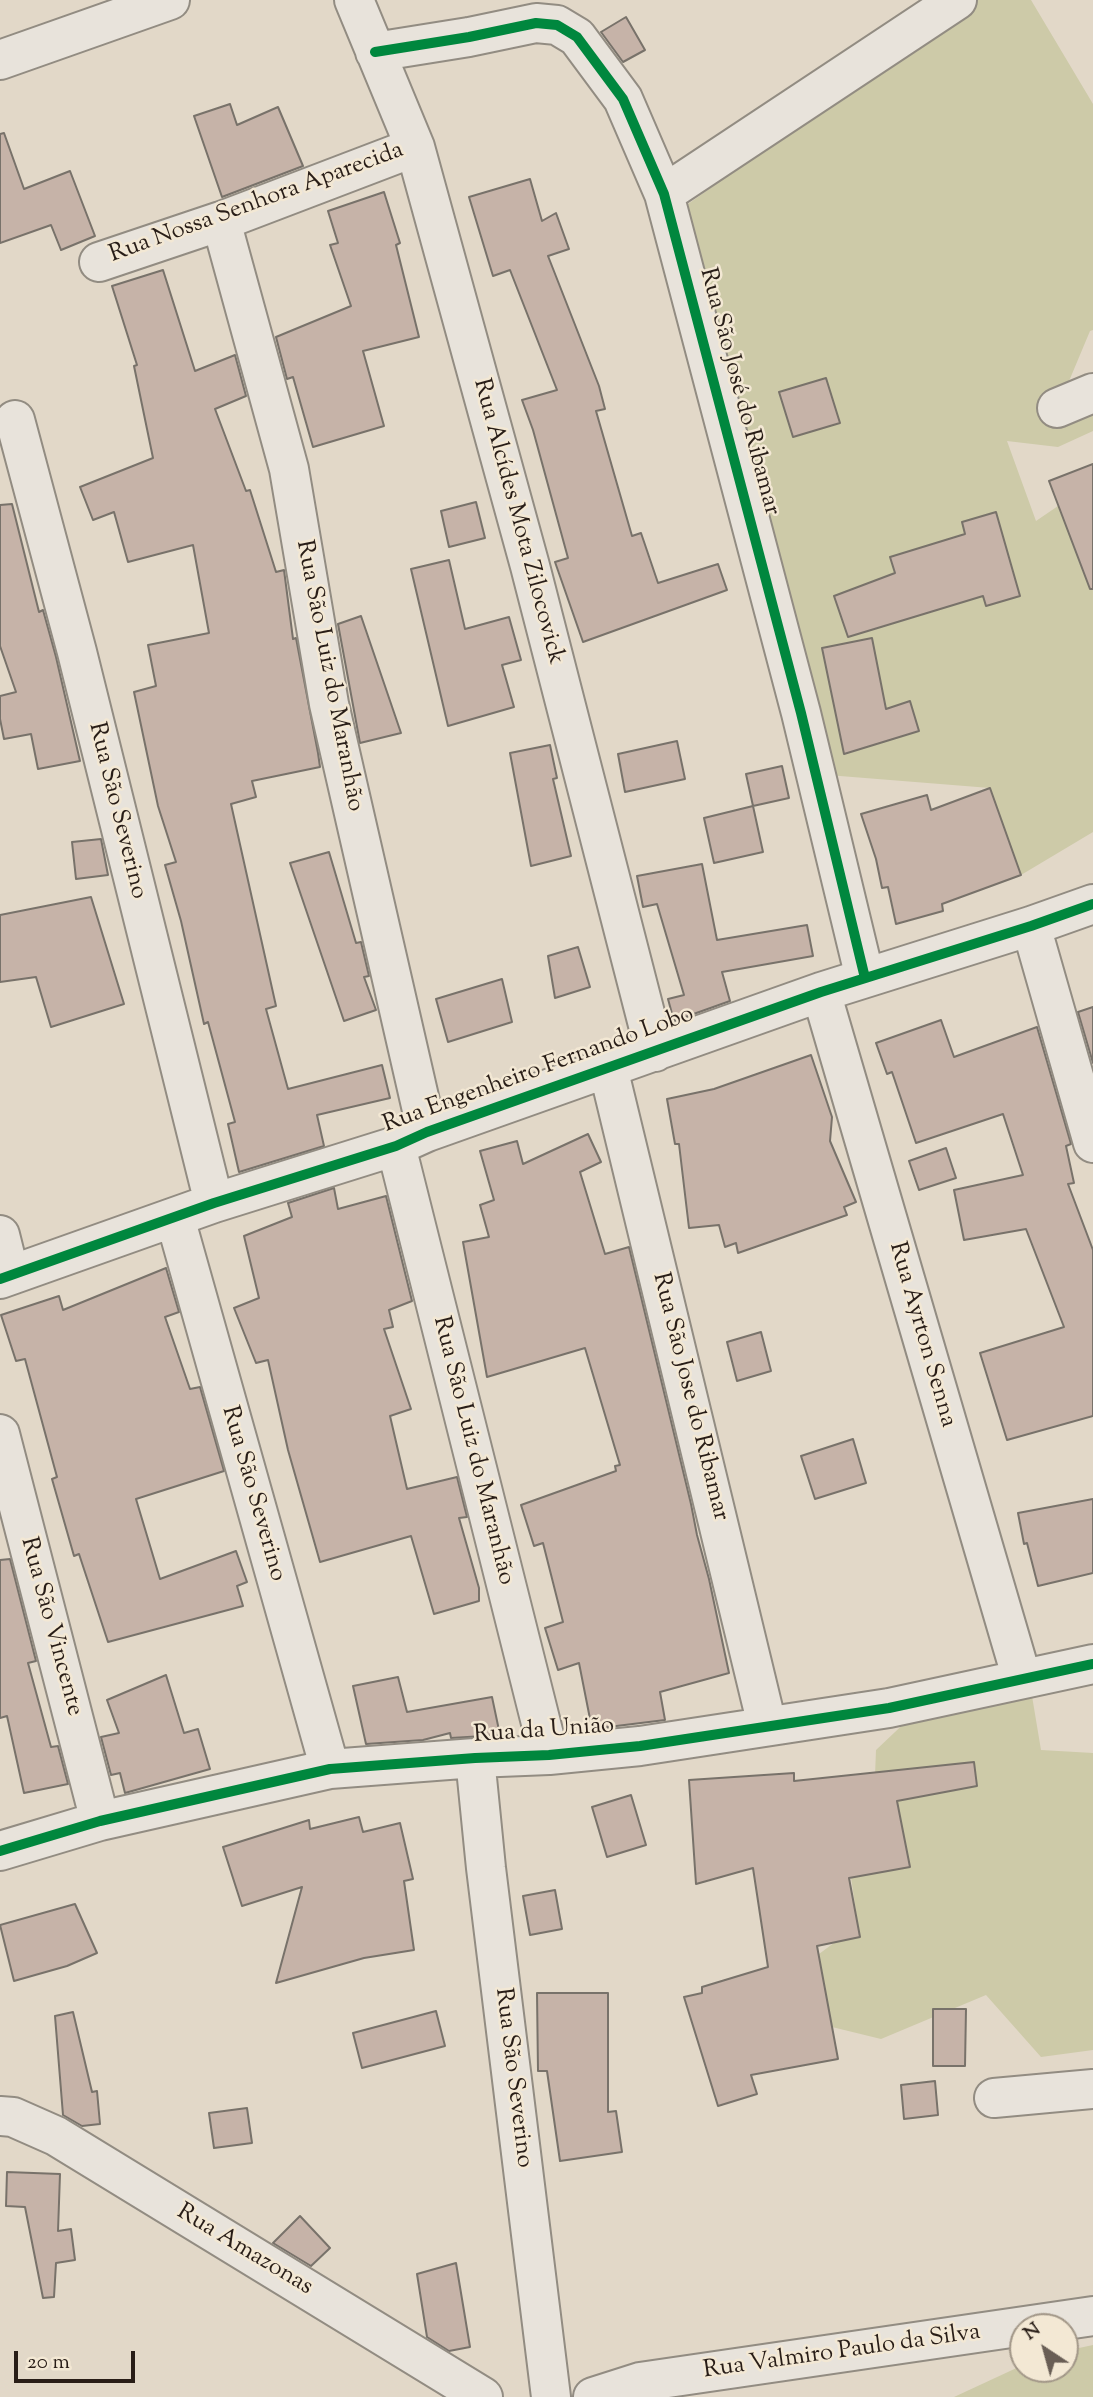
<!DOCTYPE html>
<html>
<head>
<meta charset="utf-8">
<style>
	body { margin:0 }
	#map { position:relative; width:1093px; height:2397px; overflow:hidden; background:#e2d8c8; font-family:"Sorts Mill Goudy",serif }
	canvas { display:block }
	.north { position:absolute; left:1009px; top:2313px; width:70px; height:70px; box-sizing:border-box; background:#f3e8d4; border:2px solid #a29788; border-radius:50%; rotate:324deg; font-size:19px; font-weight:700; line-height:28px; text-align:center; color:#281d17 }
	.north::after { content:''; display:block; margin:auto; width:24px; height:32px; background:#695e55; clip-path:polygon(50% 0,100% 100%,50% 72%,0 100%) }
	.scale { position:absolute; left:14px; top:2351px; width:121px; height:32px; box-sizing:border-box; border:4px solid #281d17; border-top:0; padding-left:9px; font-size:21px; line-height:24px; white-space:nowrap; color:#281d17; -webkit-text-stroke:5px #f3e8d4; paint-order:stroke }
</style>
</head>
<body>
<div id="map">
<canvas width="1093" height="2397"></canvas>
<div class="north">N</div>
<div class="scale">20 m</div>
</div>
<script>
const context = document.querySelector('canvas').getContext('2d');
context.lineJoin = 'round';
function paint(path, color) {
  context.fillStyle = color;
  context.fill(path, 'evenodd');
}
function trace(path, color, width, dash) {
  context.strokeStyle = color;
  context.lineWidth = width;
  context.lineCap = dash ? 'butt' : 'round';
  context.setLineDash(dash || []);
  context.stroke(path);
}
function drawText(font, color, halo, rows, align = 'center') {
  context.font = font + ' "Sorts Mill Goudy",serif';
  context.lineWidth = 5;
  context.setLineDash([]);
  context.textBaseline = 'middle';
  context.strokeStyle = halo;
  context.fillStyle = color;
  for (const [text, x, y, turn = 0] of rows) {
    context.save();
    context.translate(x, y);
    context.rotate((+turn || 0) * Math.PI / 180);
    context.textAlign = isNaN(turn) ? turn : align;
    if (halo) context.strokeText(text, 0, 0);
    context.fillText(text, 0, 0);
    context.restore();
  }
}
paint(new Path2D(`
	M977,0h54l62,104v226l-3,1 -31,74 34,-12v38l-35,16 -51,-6 29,80 22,-15 15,37 20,-7v296l-72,43 -31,-87 -175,-14 -127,-570z
	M1032,1696l9,54 52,3v297l-52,7 -55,-62 -105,44 -49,-12 -13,-73 39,-29 -13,-88 28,-9 3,-78 38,-36z
	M1093,2345v52h-139l69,-32v4h42v-18z`), '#cdcaa8');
const building = new Path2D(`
	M626,17l19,33 -22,12 -22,-30z
	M230,104l7,21 41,-18 25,59 -81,31 -28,-81z
	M4,133l20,56 46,-18 25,65 -34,14 -10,-25 -51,18v-109z
	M530,179l12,42 14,-8 13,36 -21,7 51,130 6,23 -9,2 36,125 9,-3 17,50 60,-19 9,26 -144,52 -28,-80 13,-4 -35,-128 -11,-30 35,-10 -47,-120 -17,6 -24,-79z
	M384,192l16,51 -4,2 23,92 -56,14 21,75 -71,21 -20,-70 -6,2 -11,-42 75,-31 -21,-61 8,-2 -10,-32z
	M163,270l32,101 40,-16 11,41 -31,13 31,82 4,-1 26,82 8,-2 9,69 3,-1 22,115 2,14 -68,14 4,16 -25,7 45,202 -10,3 22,80 94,-24 8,33 -73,17 7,31 -85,26 -11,-48 7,-2 -27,-100 -4,2 -23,-103 -16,-56 11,-3 -18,-56 -24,-114 22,-6 -8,-41 61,-12 -16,-88 -65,17 -14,-50 -21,8 -13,-33 73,-29 -19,-92 3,-1 -25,-79z
	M826,378l14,45 -47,14 -14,-45z
	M1093,464v125h-3l-41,-108z
	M476,502l9,36 -36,9 -8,-36z
	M12,504l27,108 4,-2 13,47 24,104 -42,8 -7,-35 -27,5 -4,-20v-23l16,-4 -16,-46v-141z
	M996,512l24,84 -34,10 -3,-10 -135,41 -14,-41 61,-23 -5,-16 75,-23 -3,-12z
	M449,560l16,69 44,-12 12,43 -19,5 12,42 -66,19 -37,-157z
	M361,616l40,117 -41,10 -22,-119z
	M872,638l14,71 24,-8 9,30 -75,23 -22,-106z
	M677,741l8,38 -60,13 -7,-38z
	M550,745l7,33 -4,1 18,77 -40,10 -21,-113z
	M782,766l7,32 -36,8 -7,-32z
	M990,788l31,87 -79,29 1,7 -47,13 -8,-37 -6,1 -6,-29 -15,-45 66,-19 4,15z
	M753,806l10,46 -49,11 -10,-45z
	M101,839l7,36 -32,4 -4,-37z
	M329,852l27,91 5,-1 8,34 -5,1 12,33 -32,11 -54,-158z
	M702,864l15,76 90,-15 6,31 -91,16 8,29 -56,20 -6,-22 16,-4 -27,-91 -14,3 -6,-31z
	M91,897l33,107 -73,23 -15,-50 -36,5v-67z
	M578,947l12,40 -35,11 -7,-42z
	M502,979l10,43 -64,20 -12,-43z
	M1093,1007v56l-15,-51z
	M941,1020l13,37 83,-30 34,117 -5,2 8,37 -6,1 25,66v166l-86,24 -27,-87 84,-26 -38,-98 -62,11 -10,-50 69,-15 -20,-61 -87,29 -24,-71 -5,2 -11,-31z
	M811,1055l21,62 -2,24 26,61 -12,5 3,8 -109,38 -2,-10 -11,4 -6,-22 -30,3 -10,-84h-4l-8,-45 47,-10z
	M588,1134l13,28 -21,10 25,82 24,-7 62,257 6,31 12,44 20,94 -69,19 5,28 -73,9 -13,-66 -21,7 -13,-42 18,-6 -20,-79 -9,3 -13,-41 95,-34 -1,-5 5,-1 -35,-117 -98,29 -24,-135 26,-5 -9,-32 14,-5 -14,-49 37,-10 6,23z
	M946,1148l10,30 -37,12 -10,-29z
	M334,1188l4,21 48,-13 26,105 -23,9 4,17 -9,2 27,80 -21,7 17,73 50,-12 10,40 -8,1 20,70v13l-45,13 -23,-78 -91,26 -32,-112 -20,-90 -12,3 -22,-55 25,-10 -15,-62 48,-19 -4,-14z
	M166,1268l13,44 -14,5 25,72 10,-2 24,84 -88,28 24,80 76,-28 11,31 -10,4 6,20 -135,36 -29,-88 -5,2 -22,-77 5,-2 -32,-118 -9,2 -15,-46 58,-19 4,14z
	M761,1332l10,39 -34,10 -10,-39z
	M853,1439l13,44 -51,16 -14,-43z
	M1093,1499v74l-55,13 -11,-43 -3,1 -6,-31z
	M10,1559l26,102 -8,2 23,84 7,-1 10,38 -44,9 -17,-77 -7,2v-158z
	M166,1675l18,58 14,-4 12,40 -85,24 -5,-20 -9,2 -10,-38 18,-4 -12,-33z
	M398,1677l9,35 85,-15 8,38 -49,3 -1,-5 -27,7 -57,4 -13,-58z
	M974,1762l3,24 -80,15 13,66 -61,11 11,59 -43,9 21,113 -87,16 6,19 -39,12 -34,-109 18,-4v-6l66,-20 -15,-99 -57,16 -7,-104 105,-7v8z
	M631,1795l15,50 -39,12 -15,-50z
	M359,1817l4,15 37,-9 13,56 -9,2 10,69 -50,8 -88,25 26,-96 -60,19 -19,-59 86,-27 1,9z
	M555,1890l7,39 -32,6 -7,-39z
	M75,1904l22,49 -30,13 -53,15 -14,-56z
	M537,1993h71v119l8,-1 6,41 -62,9 -13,-90h-9z
	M933,2009h33l-1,57h-32z
	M436,2011l9,35 -83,22 -9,-35z
	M73,2012l19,80 5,-1 3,33 -18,2 -19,-11 -8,-99z
	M935,2081l3,34 -34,4 -3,-34z
	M247,2108l5,35 -38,5 -5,-35z
	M7,2172l53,2 -2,57 13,-2 4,31 -19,3 -2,34 -11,1 -18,-91 -19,-1z
	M300,2216l30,32 -19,18 -38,-23z
	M456,2263l14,84 -21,4 -22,-14 -10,-63z`);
paint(building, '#c6b3a8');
trace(building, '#78726a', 2);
const street = new Path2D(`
	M354,0l61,147 115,419 125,486
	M375,52l94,-15 67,-14 21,2 20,12 46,62 41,95 137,519 64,265
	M0,60l170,-60
	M664,194l293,-194
	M221,221l68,248 40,235 98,428
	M99,262l122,-41 194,-74
	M1057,408l36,-15
	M15,420l62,232 137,551
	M1031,926l62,217
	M821,992l201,687
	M608,1068l159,657
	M396,1146l153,609
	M175,1218l155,551
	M0,1235l10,40
	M0,1279l214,-76 182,-57 31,-14 394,-140 210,-66 62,-22
	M0,1434l100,387
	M475,1758l11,110 65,529
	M0,1851l100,-30 230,-52 145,-11 74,-3 91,-9 249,-38 204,-44
	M994,2098l99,-9
	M0,2116l13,1 43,19 427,261
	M593,2397l47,-15 453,-66`);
trace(street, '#928c82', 42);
trace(street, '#e8e3db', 38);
trace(new Path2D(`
	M375,52l94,-15 67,-14 21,2 20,12 46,62 41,95 137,519 64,265
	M0,1279l214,-76 182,-57 31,-14 394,-140 210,-66 62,-22
	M0,1851l100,-30 230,-52 145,-11 74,-3 91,-9 249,-38 204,-44`), '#00873e', 10);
drawText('24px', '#281d17', '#f3e8d4', [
	["Rua Nossa Senhora Aparecida",257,204,-20],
	["Rua São José do Ribamar",738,392,75],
	["Rua Alcídes Mota Zilocovick",517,522,75],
	["Rua São Luiz do Maranhão",328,676,79],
	["Rua São Severino",116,811,76],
	["Rua Engenheiro Fernando Lobo",539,1071,-20],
	["Rua Ayrton Senna",921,1335,74],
	["Rua São Jose do Ribamar",689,1397,76],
	["Rua São Luiz do Maranhão",472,1451,76],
	["Rua São Severino",252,1494,74],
	["Rua São Vincente",50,1627,75],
	["Rua da União",544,1732,-4],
	["Rua São Severino",512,2078,83],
	["Rua Amazonas",244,2251,31],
	["Rua Valmiro Paulo da Silva",842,2353,-8]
]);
</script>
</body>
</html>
